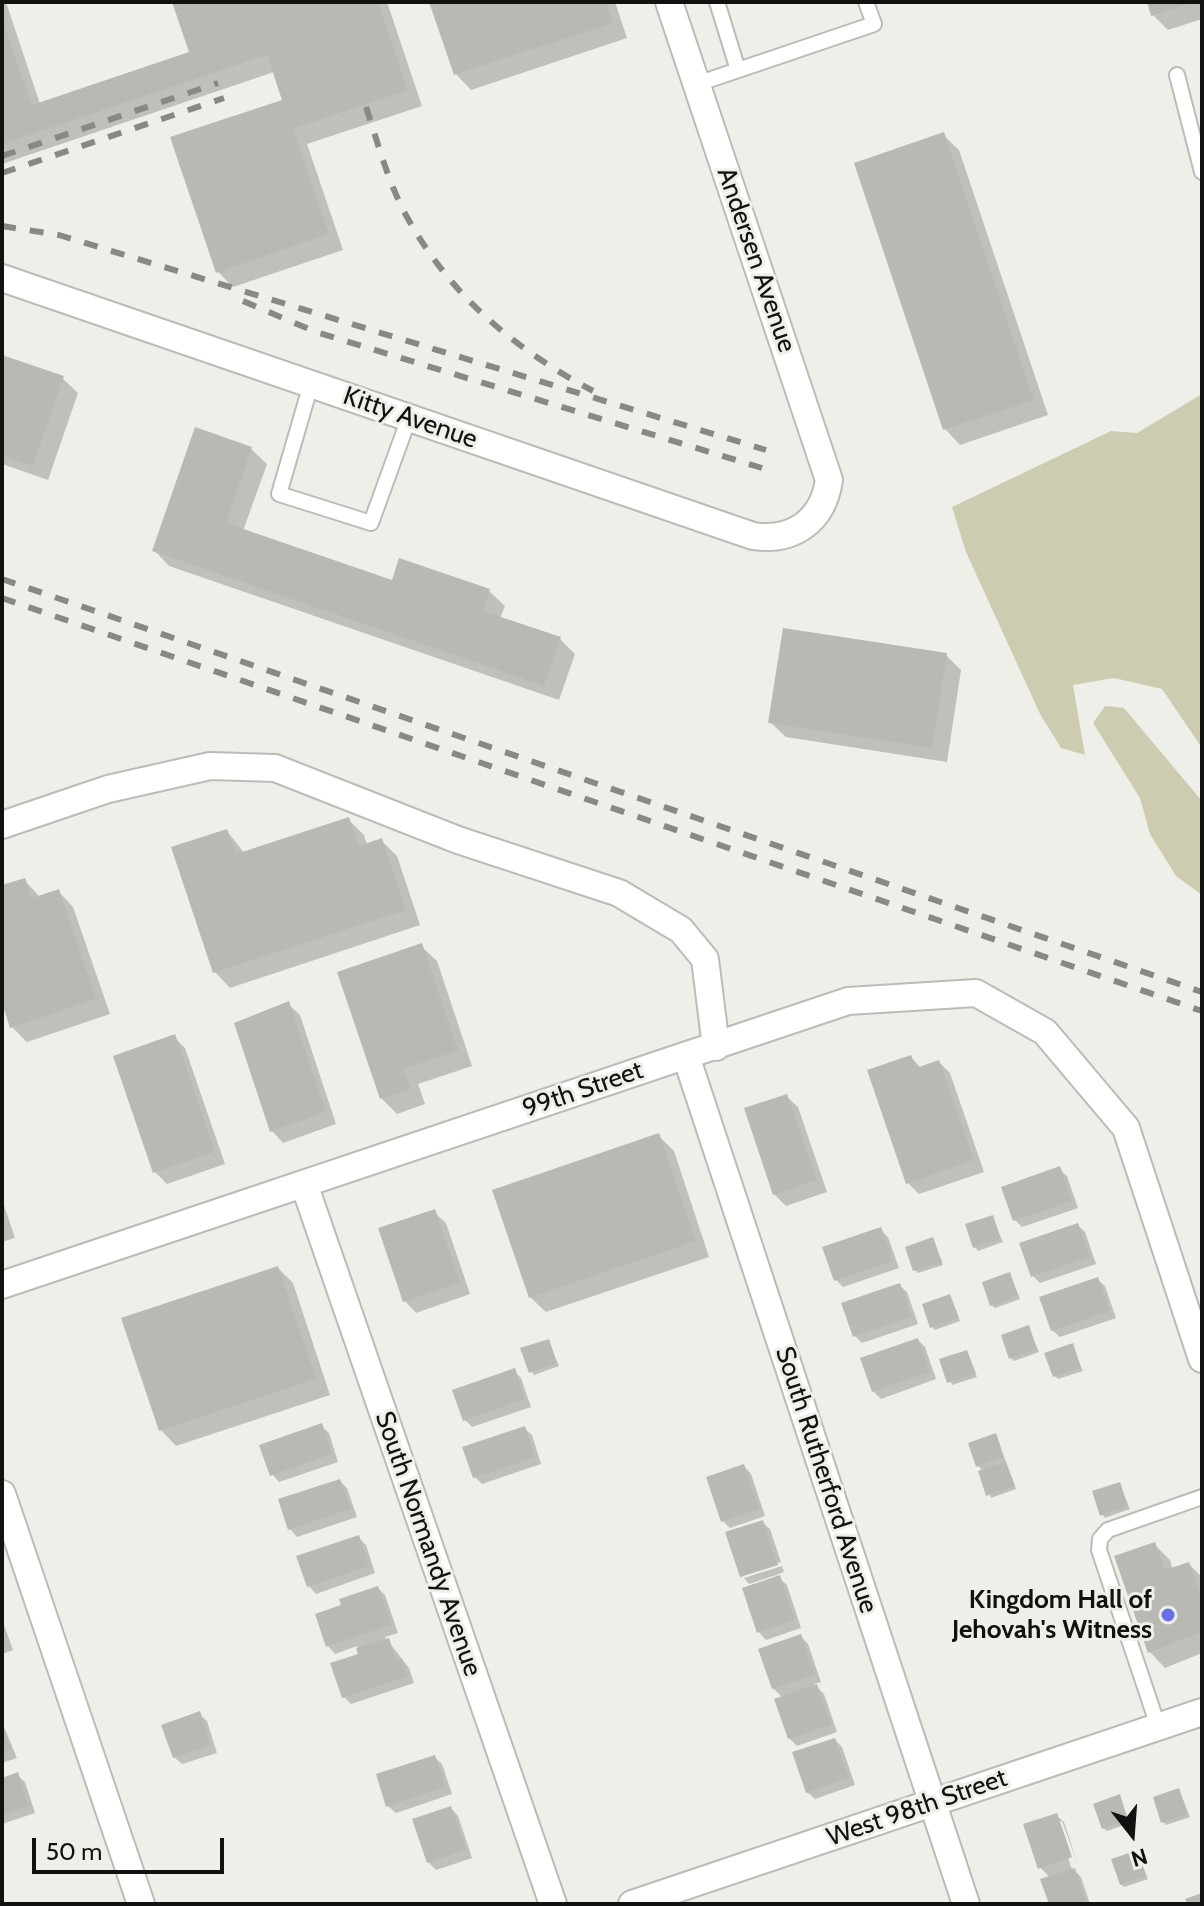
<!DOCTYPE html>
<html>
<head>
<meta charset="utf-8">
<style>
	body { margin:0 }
	#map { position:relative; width:1204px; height:1906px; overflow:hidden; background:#efefea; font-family:Cabin,sans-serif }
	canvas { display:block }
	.frame { position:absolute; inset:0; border:4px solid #11110f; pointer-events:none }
	.north { position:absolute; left:1092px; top:1794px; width:80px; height:80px; -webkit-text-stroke:6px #efefea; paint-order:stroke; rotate:163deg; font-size:22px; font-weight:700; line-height:32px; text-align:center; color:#11110f }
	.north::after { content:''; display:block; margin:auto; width:28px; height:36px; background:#11110f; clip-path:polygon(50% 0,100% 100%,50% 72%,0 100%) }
	.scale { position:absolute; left:32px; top:1838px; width:192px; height:36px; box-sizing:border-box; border:4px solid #11110f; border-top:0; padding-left:10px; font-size:24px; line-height:28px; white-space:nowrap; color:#11110f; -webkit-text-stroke:6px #efefea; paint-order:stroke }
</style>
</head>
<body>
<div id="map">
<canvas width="1204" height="1906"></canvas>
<div class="frame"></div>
<div class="north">N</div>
<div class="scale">50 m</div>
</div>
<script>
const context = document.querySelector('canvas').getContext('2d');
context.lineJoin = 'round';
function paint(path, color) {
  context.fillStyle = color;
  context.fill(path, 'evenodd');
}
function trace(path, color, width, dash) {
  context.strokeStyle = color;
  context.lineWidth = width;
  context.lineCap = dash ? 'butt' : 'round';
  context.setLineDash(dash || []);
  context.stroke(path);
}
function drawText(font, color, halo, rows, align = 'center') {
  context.font = font + ' Cabin,sans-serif';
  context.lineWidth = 6;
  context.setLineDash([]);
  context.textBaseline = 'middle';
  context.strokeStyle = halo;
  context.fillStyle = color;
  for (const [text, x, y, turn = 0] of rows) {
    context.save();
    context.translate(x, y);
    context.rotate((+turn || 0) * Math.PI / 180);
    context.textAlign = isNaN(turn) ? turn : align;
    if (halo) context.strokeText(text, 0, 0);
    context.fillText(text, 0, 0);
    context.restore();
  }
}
paint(new Path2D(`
	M1202,394v354l-40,-59 -48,-11 -41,7 12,70 -24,-7 -21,-34 -74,-162 -14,-45 159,-76 26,2z
	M1105,706l19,2 78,93v94l-26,-19 -26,-42 -10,-36 -47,-75z`), '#cdccb1');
paint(new Path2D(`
	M2,2h4l34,102 152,-51 -17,-51h212l35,104 -115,38 36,106 -110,37 -15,-15 66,-171 -10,-29 -272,92z
	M431,2h184l12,36 -156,52 -15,-16z
	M1149,2h53v17l-34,11 -15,-15z
	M943,135l16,15 89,265 -88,30 -15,-16 -89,-265z
	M2,357l60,21 16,15 -30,87 -46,-16z
	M196,430l55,19 16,15 -24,67 150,51 96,9 16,15 -5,13 60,20 15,15 -16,46 -390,-134 -15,-16z
	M946,655l15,15 -14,92 -161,-25 -16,-15z
	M349,820l15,15 3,10 15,-4 15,15 23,69 -190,63 -15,-16 12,-141 18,23z
	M24,880l16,17 18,-6 15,16 37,107 -83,28 -15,-15 -10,-30v-109z
	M421,946l16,15 35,105 -54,18 7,20 -28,10 -16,-16z
	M288,1004l12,11 36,109 -53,19 -11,-12 -36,-107z
	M174,1037l11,11 40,116 -58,20 -12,-12 -40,-115z
	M911,1057l10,11 18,-6 11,11 34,99 -65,22 -11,-11z
	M786,1096l12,11 29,85 -41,14 -12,-12z
	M659,1136l15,15 35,106 -163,55 -16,-15z
	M1059,1169l8,7 11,32 -56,19 -7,-7z
	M2,1199l13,39 -13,4z
	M434,1212l12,11 24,71 -54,19 -11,-12z
	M992,1217l11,25 -25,9 -3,-4z
	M1077,1225l8,7 11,32 -56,19 -7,-7z
	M880,1229l8,8 11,31 -56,19 -7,-7z
	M933,1240l10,25 -25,8 -3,-3z
	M278,1268l15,15 37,112 -154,51 -15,-16z
	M1010,1274l10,25 -25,9 -3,-3z
	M1097,1279l8,7 11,32 -56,19 -8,-7z
	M899,1285l8,7 11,32 -56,19 -7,-7z
	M950,1296l10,25 -25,9 -3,-3z
	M1028,1327l11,25 -25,9 -3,-3z
	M918,1340l7,7 11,32 -55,20 -8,-8z
	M548,1341l11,25 -25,9 -3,-4z
	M1072,1346l11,25 -25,8 -3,-3z
	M967,1352l10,25 -25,8 -10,-25z
	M514,1371l7,7 10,29 -59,20 -8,-8z
	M321,1426l8,7 9,29 -59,20 -7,-8z
	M524,1428l8,7 9,29 -59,20 -7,-7z
	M996,1435l20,54 -25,9 -7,-26 -6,-6z
	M744,1466l7,8 14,42 -35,12 -7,-7z
	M340,1481l7,7 10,29 -60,20 -7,-8z
	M1119,1484l11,25 -25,9 -3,-4z
	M762,1522l8,7 11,33 -38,12v4l-1,-2z
	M358,1537l8,8 9,28 -59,21 -7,-8z
	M1154,1544l16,16 3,10 16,-6 13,13v76l-37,15 -15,-16 -33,-94z
	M782,1566l2,6 -8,3 -27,9 -5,-6z
	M776,1575l11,10 14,43 -35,12 -7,-8z
	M378,1588l7,7 13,38 -13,4 24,31 5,15 -63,21 -7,-7 16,-41 -3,-10 -22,8 -7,-8 15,-40z
	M2,1619l11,31 -11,4z
	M801,1636l7,8 13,38 -7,2 10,10 13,38 -40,14 -8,-8 -6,-40 -10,-10z
	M199,1714l8,7 10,32 -35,11 -8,-7z
	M2,1722l15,36 -15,5z
	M835,1740l7,7 13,38 -40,14 -8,-7z
	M434,1757l8,7 10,30 -56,19 -8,-7z
	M17,1775l8,7 10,31 -33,11v-44z
	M1179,1790l11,27 -24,8 -3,-3z
	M1119,1797l11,26 -23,8 -4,-3z
	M451,1808l7,8 14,42 -36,12 -8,-8z
	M1056,1815l8,7 14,43 -16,-44h-4l13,46 10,10 9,27h-39l-1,-26 -10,-11z
	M1137,1852l11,27 -24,8 -3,-3z`), '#0003');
paint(new Path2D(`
	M172,2h206l30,88 -115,39 36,105 -113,39 -46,-136 112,-37 -15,-45 -265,89v-126l30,87 157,-53z
	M429,2h177l7,21 -159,52z
	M1147,2h44v1l-40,13z
	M944,132l90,268 -91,30 -89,-267z
	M2,355l62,21 -31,90 -31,-10z
	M195,427l57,20 -26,76 166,57 7,-22 91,31 -7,22 78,26 -17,49 -392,-135z
	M783,628l164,25 -15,95 -164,-25z
	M349,817l10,29 23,-8 24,72 -193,63 -42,-126 56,-18 9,25z
	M25,878l7,20 27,-9 37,110 -86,29 -8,-25v-118z
	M422,943l36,108 -54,18 7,20 -31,10 -43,-127z
	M289,1001l37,111 -56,20 -36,-109z
	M175,1034l40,118 -62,21 -40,-117z
	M911,1055l5,13 23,-8 35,100 -68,24 -39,-114z
	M787,1094l30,86 -44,15 -29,-87z
	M659,1133l37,108 -167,57 -37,-108z
	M1060,1166l12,35 -59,20 -12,-34z
	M435,1209l25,74 -57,19 -25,-74z
	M993,1215l8,24 -28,9 -8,-24z
	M1078,1223l12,34 -59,20 -12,-34z
	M881,1227l12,34 -59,20 -12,-34z
	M933,1237l9,25 -29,9 -8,-24z
	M278,1266l38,113 -157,52 -38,-113z
	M1010,1272l8,24 -28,10 -8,-24z
	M1098,1277l12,34 -59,20 -12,-34z
	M900,1283l12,34 -59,20 -12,-34z
	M950,1294l9,24 -29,10 -8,-24z
	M1029,1325l8,24 -28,10 -8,-24z
	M918,1338l12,34 -58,20 -12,-34z
	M549,1339l8,24 -28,10 -9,-25z
	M1073,1343l8,25 -28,9 -9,-24z
	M967,1350l9,24 -29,9 -8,-24z
	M515,1368l10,31 -62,22 -11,-31z
	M322,1423l10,31 -62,22 -11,-31z
	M525,1426l10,31 -62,21 -11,-31z
	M996,1433l8,24 -28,10 -8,-24z
	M1006,1462l9,24 -29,10 -8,-25z
	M744,1464l15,45 -38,13 -15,-45z
	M340,1479l11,30 -63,21 -10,-31z
	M1120,1482l8,24 -28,10 -8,-25z
	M763,1520l15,45 -38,12 -15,-45z
	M359,1535l10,31 -62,21 -11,-31z
	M1155,1542l10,28 24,-8 13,36v34l-54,21 -34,-97z
	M780,1575l15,45 -38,13 -15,-45z
	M378,1586l14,39 -66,22 -11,-33 26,-9 -2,-6z
	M801,1634l14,41 -43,14 -14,-40z
	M389,1638l7,22 6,-2 6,18 -66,22 -12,-35 28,-9 -2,-6z
	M817,1684l14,41 -43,14 -14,-40z
	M200,1711l11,34 -38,13 -12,-33z
	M2,1726l9,24 -9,3z
	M835,1738l14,40 -43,15 -14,-41z
	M435,1755l11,32 -60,20 -10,-33z
	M18,1772l11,34 -27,9v-37z
	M1179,1788l9,26 -27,9 -8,-26z
	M1120,1794l8,26 -26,9 -9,-25z
	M451,1806l15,44 -39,13 -15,-44z
	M1057,1813l15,44 -34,12 -15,-45z
	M1138,1850l8,26 -26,9 -9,-26z
	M1075,1868l12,36h-38l-9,-25z
	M1202,1893v11h-15l-2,-5z`), '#b9b9b4');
const lane = new Path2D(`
	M717,2l21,68
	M1177,75l25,97
	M697,84l177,-60 -8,-22
	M311,384l-32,110 92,29 38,-105
	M1158,1726l-59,-176 1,-11 8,-9 94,-33`);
const street = new Path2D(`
	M2,278l751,258c40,6 70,-15 76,-56l-160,-478
	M2,825l106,-36 102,-23 65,2 183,72 161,53 62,37 24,29 11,88
	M686,1056l280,848
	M304,1184l249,720
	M2,1285l846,-284 128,-8 69,39 81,96 76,231
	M2,1494l139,410
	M632,1904l570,-192`);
trace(lane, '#bbbbb7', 18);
trace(street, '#bbbbb7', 30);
trace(lane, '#fff', 14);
trace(street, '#fff', 26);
trace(new Path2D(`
	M366,107c12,36 22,76 41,110 43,78 107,132 186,174
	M2,156l216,-73
	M2,173l222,-75
	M2,226l57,9 707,215
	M243,301l73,31 446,136
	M2,579l1200,413
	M2,598l1200,413`), '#888884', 6, [14, 14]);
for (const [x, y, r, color] of [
	[1168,1615,8,"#686fe8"]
]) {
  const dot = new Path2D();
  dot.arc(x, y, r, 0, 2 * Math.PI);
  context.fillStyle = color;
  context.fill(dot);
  trace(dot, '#efefea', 3);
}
drawText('26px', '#11110f', '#efefea', [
	["Andersen Avenue",756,260,71],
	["Kitty Avenue",410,418,19],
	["99th Street",583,1090,-19],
	["South Rutherford Avenue",826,1480,72],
	["South Normandy Avenue",428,1544,71],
	["West 98th Street",917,1808,-19]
]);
drawText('bold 26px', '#11110f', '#efefea', [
	["Kingdom Hall of",1152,1600],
	["Jehovah's Witness",1152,1630]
], 'right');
</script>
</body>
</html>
